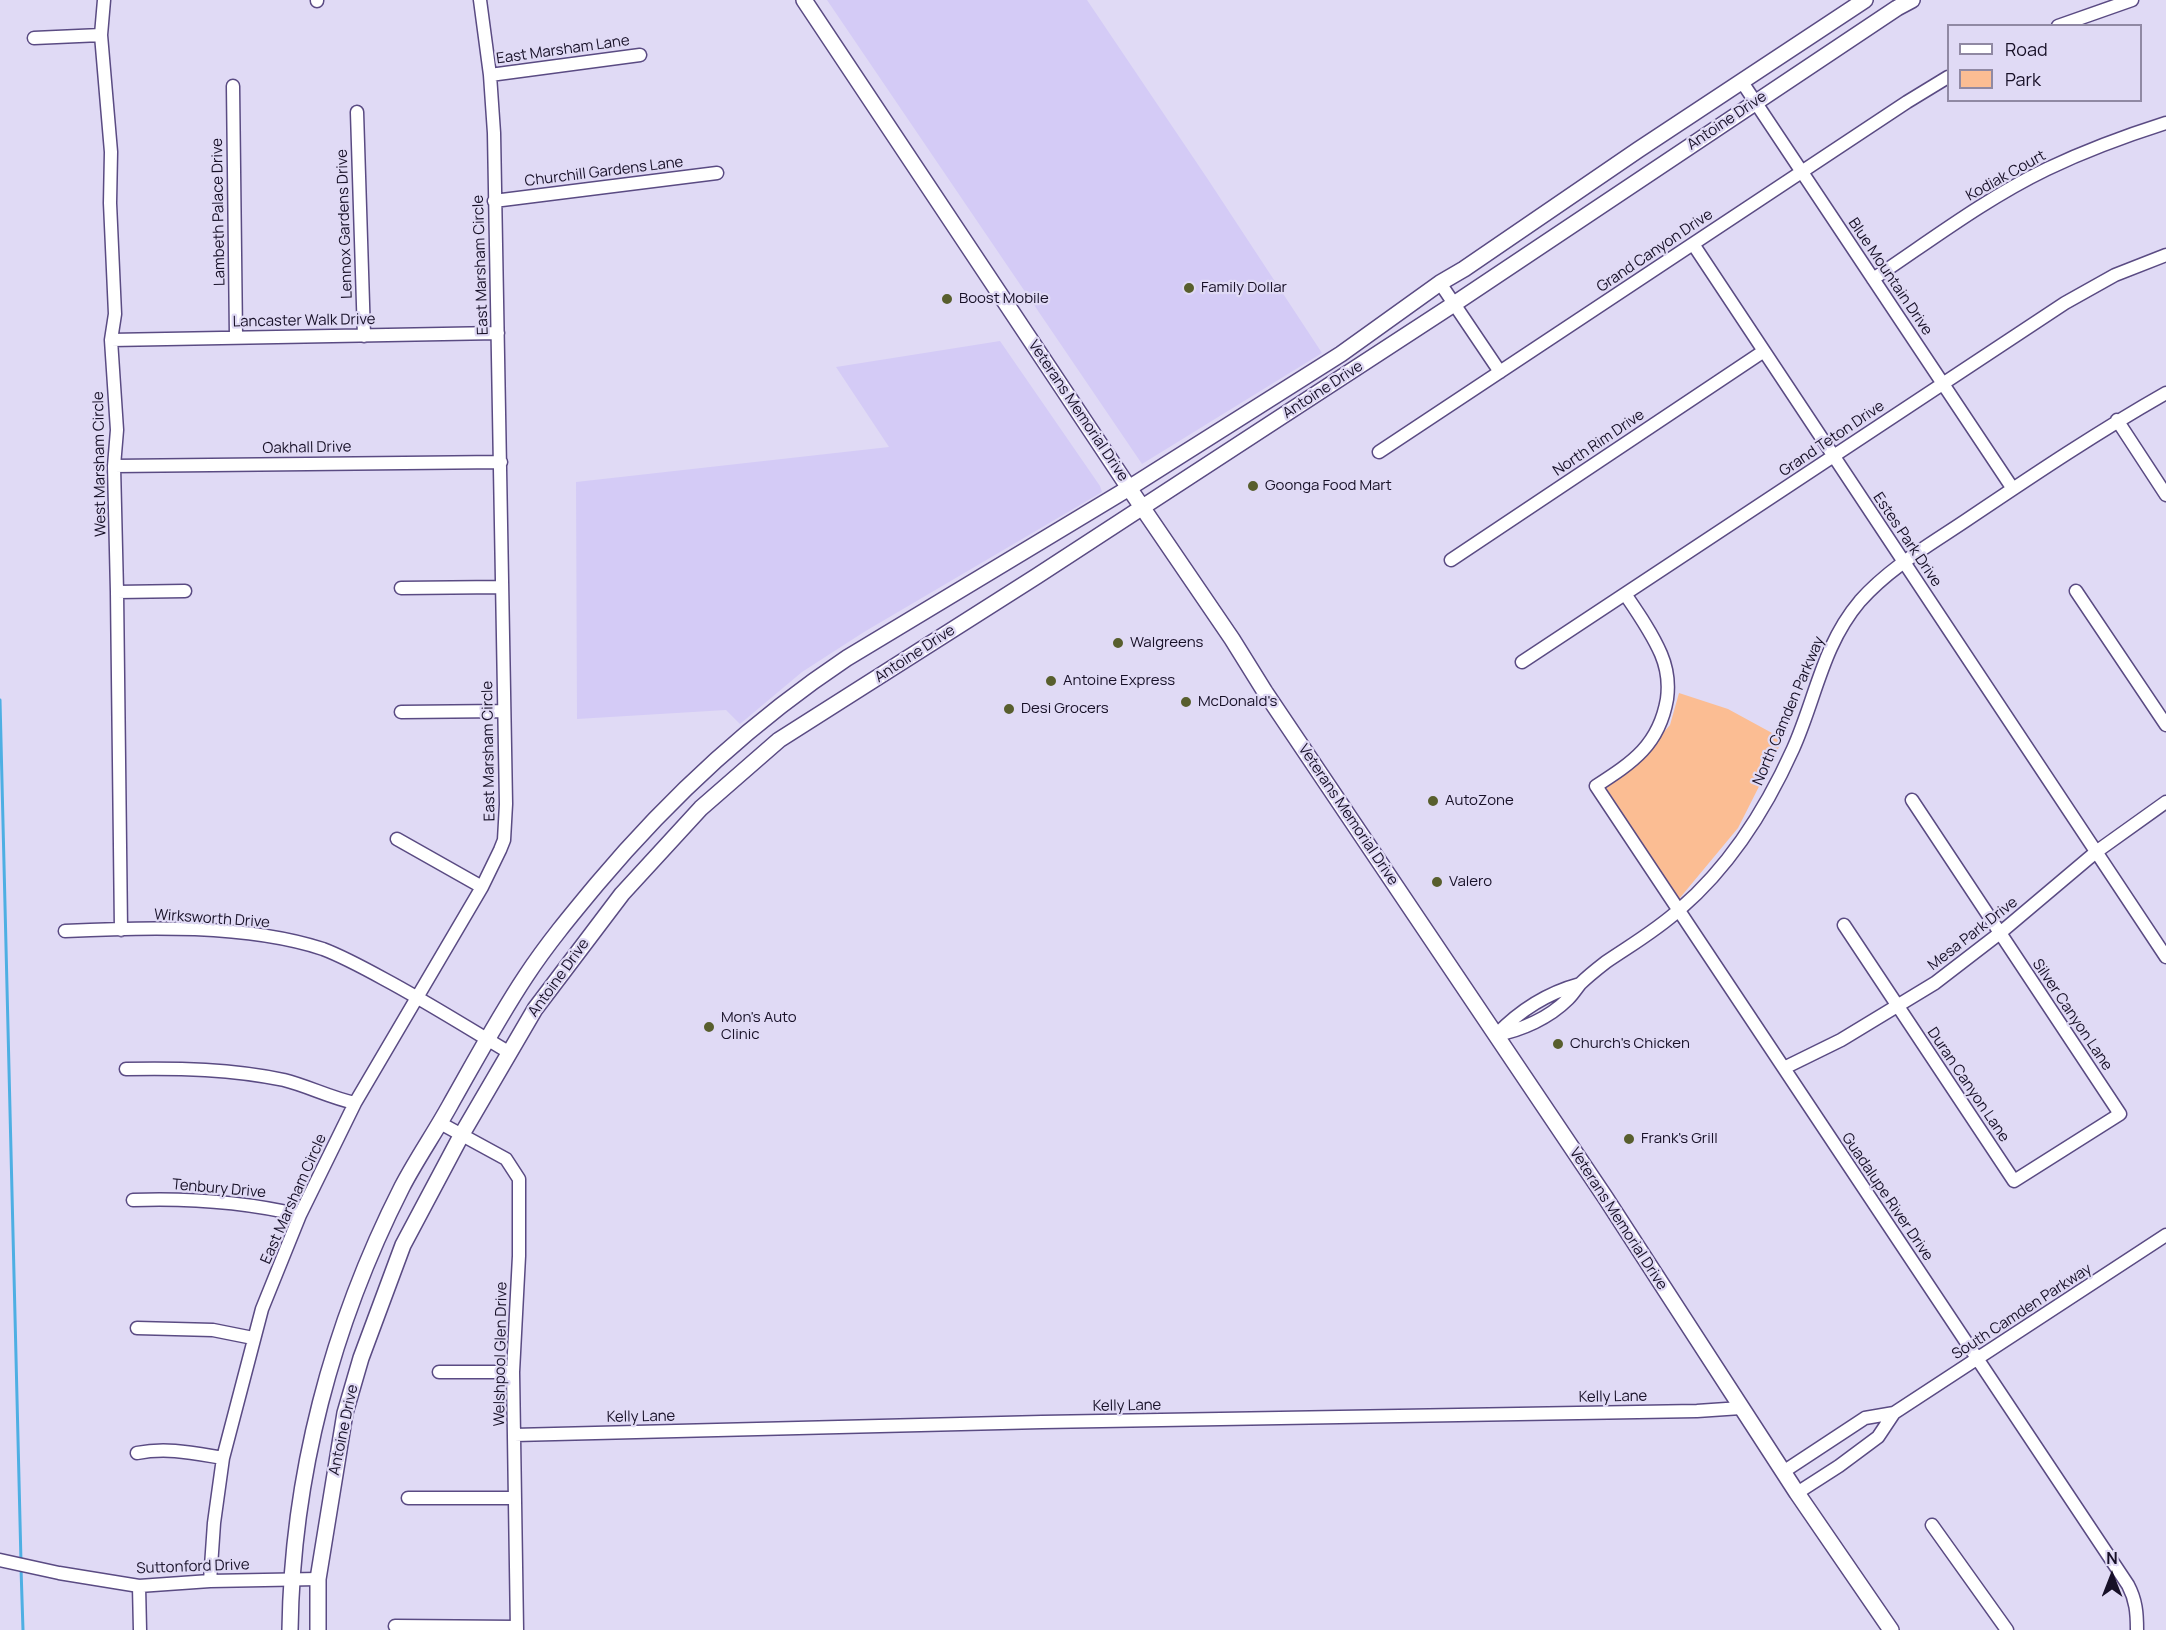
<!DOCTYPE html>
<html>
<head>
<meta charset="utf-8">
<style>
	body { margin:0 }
	#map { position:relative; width:2166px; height:1630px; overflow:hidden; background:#e0daf5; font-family:Manrope,sans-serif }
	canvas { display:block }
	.legend { position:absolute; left:1947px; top:24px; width:195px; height:78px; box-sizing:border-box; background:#e0daf5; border:2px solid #9089a3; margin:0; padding:8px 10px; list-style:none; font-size:18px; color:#171027 }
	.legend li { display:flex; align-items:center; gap:12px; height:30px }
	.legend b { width:30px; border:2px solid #9089a3 }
	.north { position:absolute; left:2082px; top:1546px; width:60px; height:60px; -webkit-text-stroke:4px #e0daf5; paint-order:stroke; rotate:0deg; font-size:16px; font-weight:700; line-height:24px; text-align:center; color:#171027 }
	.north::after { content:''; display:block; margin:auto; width:21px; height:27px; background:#171027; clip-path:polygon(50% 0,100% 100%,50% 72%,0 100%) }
</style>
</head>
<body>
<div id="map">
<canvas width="2166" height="1630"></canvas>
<ul class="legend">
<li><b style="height:8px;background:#fff"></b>Road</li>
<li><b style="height:16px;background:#fbbd93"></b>Park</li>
</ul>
<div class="north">N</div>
</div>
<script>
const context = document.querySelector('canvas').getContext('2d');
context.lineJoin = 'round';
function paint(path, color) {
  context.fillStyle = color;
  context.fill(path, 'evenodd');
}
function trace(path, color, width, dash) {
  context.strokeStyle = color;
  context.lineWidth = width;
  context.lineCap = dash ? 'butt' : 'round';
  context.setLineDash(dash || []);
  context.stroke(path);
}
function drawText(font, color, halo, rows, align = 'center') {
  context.font = font + ' Manrope,sans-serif';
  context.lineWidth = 4.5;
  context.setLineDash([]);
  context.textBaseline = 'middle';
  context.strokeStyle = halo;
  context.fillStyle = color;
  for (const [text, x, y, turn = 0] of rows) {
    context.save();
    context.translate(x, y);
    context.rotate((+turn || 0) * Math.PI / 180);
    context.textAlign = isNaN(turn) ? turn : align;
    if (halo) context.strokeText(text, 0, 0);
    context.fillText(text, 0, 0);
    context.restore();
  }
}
paint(new Path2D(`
	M827,0h260l120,178 115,175 -180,111z
	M1000,341l100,145 2,6 -238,140 -62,40 -62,52 -14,-14 -149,9 -1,-237 313,-35 -53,-80z`), '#d4cbf6');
paint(new Path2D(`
	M1679,693l49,16 55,30 -45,89 -59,71 -73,-111 28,-22 36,-41z`), '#fbbd93');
trace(new Path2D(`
	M0,700l21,862
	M21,1568l2,62`), '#4eafe3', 3);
const minor = new Path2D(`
	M104,0l-3,35 10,117 -1,51 5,111 -4,26 6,90 -3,36 3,126 4,338
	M317,0v1
	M2058,26l74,-26
	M34,38l67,-3
	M490,75l150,-20
	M1742,82l271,407
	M233,86l3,251
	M357,112l7,224
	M494,201l223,-28
	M1693,244l473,713
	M1873,279c57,-38 112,-80 174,-110 38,-18 78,-33 119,-46
	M1440,283l60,89
	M111,340l387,-7
	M2117,420l49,75
	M1379,452l528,-350 41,-25
	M114,466l387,-4
	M1451,560l313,-209
	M401,588l101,-1
	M2076,591l90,134
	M117,592l68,-1
	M1625,594c13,19 27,39 36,60 6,14 8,30 6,45 -8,46 -34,63 -71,87l532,799c8,15 9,28 9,45
	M1522,662l543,-359 50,-28 51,-20
	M401,712l103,-1
	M397,839l85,48
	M1844,925l170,256 106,-67 -208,-314
	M65,931c79,-4 182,-7 258,18 21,8 41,19 61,30 43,23 84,49 126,74
	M1496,1035c26,-5 53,-17 72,-36 5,-5 8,-10 12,-15 8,-8 17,-15 26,-22 25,-17 51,-32 74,-53 50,-43 86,-100 113,-160 23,-51 29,-103 67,-148 31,-35 73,-58 111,-84 64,-43 128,-86 195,-124
	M1496,1035c24,-25 51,-42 84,-51
	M1784,1068l57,-28 94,-57 65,-50 96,-81 70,-50
	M126,1069c54,-1 105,0 158,11 24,6 47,18 71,23
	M440,1123l66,36 13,20v77l-6,116 4,258
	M133,1200c57,-2 112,2 167,15
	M137,1328l76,2 40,8
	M439,1372h74
	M514,1435l528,-13 655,-11 44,-3
	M137,1453c30,-6 56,0 86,5
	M1783,1472l82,-54 29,-5 272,-178
	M1797,1493l42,-27 39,-29 16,-24
	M408,1498h107
	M1932,1525l75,105
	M0,1560l59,13 80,13 71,-5 108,-2
	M210,1581l4,-58 9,-65 39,-149 38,-94 55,-112 127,-216 18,-37 4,-10 2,-36 -12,-671 -4,-58 -10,-75
	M139,1586l1,44
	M395,1626l122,1`);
const major = new Path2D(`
	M804,0l325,488 103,151 33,53 340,505 192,296 94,137
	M290,1630c2,-154 42,-305 112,-443 14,-27 32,-53 47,-80 25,-44 49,-89 77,-131 21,-32 46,-62 71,-92 74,-88 154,-162 250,-226l282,-170 212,-134 99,-71 24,-14 174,-119 227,-150
	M318,1630v-51l27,-166 16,-55 42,-113 59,-111 73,-125 87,-115 79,-86 78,-68 258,-164 417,-272 443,-296 15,-8`);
trace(minor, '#5a4b83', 15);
trace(major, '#5a4b83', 18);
trace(minor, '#fff', 12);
trace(major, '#fff', 15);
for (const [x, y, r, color] of [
	[1189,288,6,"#585e2d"],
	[947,299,6,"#585e2d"],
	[1253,486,6,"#585e2d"],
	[1118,643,6,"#585e2d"],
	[1051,681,6,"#585e2d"],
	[1186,702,6,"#585e2d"],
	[1009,709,6,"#585e2d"],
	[1433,801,6,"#585e2d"],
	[1437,882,6,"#585e2d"],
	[709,1027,6,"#585e2d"],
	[1558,1044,6,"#585e2d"],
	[1629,1139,6,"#585e2d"]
]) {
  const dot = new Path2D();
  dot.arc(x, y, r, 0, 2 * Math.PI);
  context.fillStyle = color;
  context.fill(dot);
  trace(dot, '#e0daf5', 2);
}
drawText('15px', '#171027', '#e0daf5', [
	["East Marsham Lane",563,50,-8],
	["Antoine Drive",1727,121,-34],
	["Churchill Gardens Lane",604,172,-7],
	["Kodiak Court",2006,176,-29],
	["Lambeth Palace Drive",219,212,-91],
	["Lennox Gardens Drive",345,224,-92],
	["Grand Canyon Drive",1655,251,-34],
	["East Marsham Circle",481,265,-92],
	["Blue Mountain Drive",1890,277,56],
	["Lancaster Walk Drive",304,321,-1],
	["Antoine Drive",1323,390,-33],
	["Veterans Memorial Drive",1078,411,56],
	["Grand Teton Drive",1832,439,-34],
	["North Rim Drive",1599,443,-34],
	["Oakhall Drive",307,448,-1],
	["West Marsham Circle",100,464,-91],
	["Estes Park Drive",1907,540,56],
	["Antoine Drive",915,654,-33],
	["North Camden Parkway",1789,711,-67],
	["East Marsham Circle",489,751,-91],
	["Veterans Memorial Drive",1348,815,56],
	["Wirksworth Drive",212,919,4],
	["Mesa Park Drive",1973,934,-38],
	["Antoine Drive",559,978,-54],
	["Silver Canyon Lane",2072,1015,56],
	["Duran Canyon Lane",1968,1085,56],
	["Tenbury Drive",219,1189,5],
	["Guadalupe River Drive",1887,1197,56],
	["East Marsham Circle",294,1199,-66],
	["Veterans Memorial Drive",1618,1219,57],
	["South Camden Parkway",2022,1312,-33],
	["Welshpool Glen Drive",501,1354,-89],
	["Kelly Lane",1613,1397,-1],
	["Kelly Lane",1127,1406,-1],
	["Kelly Lane",641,1417,-1],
	["Antoine Drive",344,1430,-78],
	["Suttonford Drive",193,1567,-2]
]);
drawText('15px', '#171027', '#e0daf5', [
	["Family Dollar",1201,288],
	["Boost Mobile",959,299],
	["Goonga Food Mart",1265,486],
	["Walgreens",1130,643],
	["Antoine Express",1063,681],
	["McDonald's",1198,702],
	["Desi Grocers",1021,709],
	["AutoZone",1445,801],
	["Valero",1449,882],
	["Mon's Auto",721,1018],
	["Clinic",721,1035],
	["Church's Chicken",1570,1044],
	["Frank's Grill",1641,1139]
], 'left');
</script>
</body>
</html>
